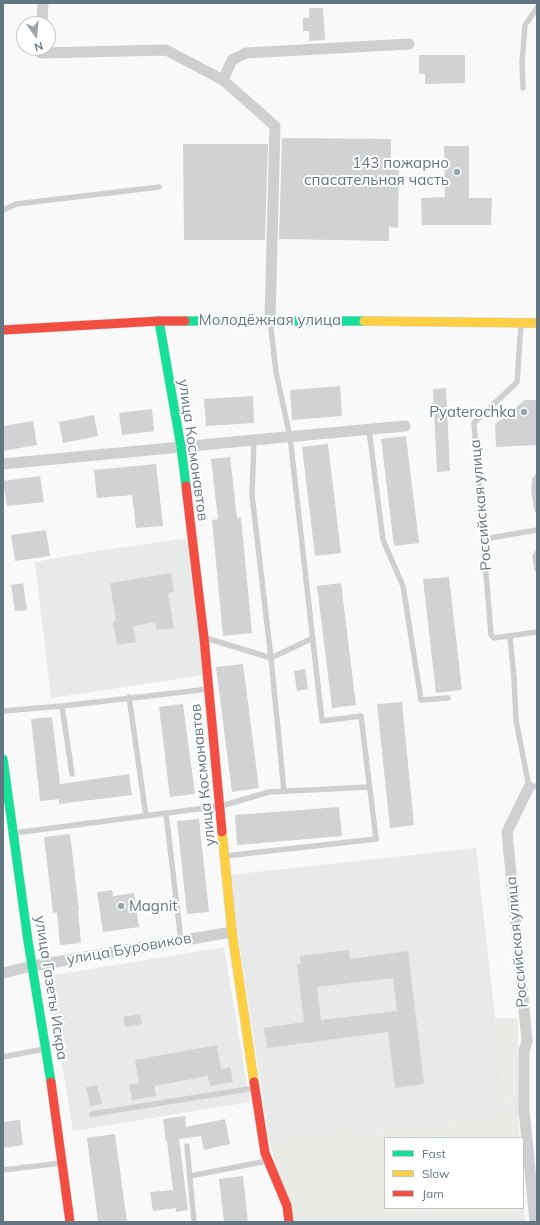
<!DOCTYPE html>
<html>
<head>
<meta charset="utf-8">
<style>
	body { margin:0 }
	#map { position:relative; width:540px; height:1225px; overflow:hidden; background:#f9f9f9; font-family:Mulish,sans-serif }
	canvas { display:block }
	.frame { position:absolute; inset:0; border:4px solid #657683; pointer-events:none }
	.legend { position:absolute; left:384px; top:1137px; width:140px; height:72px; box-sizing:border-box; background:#fff; border:1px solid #c1c8cd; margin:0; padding:5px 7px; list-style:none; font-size:12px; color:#657683 }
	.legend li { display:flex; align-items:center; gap:8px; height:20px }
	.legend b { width:20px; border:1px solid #c1c8cd }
	.north { position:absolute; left:16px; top:16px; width:40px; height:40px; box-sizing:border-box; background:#fff; border:1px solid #c1c8cd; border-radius:50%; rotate:165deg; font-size:11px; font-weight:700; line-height:16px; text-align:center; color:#657683 }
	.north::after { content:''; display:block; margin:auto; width:14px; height:18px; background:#99a4ac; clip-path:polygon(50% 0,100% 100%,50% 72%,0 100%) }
</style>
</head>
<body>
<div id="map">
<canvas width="540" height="1225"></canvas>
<div class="frame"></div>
<ul class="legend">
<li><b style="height:5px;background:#16e098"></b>Fast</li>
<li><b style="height:5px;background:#ffcf43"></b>Slow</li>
<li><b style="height:5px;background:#f24e42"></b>Jam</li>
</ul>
<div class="north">N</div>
</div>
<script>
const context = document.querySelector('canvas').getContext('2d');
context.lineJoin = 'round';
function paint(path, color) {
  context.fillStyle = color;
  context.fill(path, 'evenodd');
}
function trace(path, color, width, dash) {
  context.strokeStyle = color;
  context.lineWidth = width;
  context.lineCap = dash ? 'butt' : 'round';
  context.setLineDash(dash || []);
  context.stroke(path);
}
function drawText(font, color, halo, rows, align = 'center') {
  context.font = font + ' Mulish,sans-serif';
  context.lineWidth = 4;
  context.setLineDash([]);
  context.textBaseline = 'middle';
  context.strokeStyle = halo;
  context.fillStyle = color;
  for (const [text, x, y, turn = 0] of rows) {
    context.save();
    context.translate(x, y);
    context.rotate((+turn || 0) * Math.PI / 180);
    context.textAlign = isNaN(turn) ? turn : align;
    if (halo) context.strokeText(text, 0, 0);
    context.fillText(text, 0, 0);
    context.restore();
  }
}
paint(new Path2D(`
	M189,538l16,137 -154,23 -16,-136 49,-9z
	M476,848l30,267 -237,25 -40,-265z
	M224,947l26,155 -177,29 -25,-155z`), '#e8e9e9');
paint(new Path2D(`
	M495,1018h23l1,120h-134v70h138v-12l2,26h-234l-22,-82 237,-25z`), '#e8ebe6');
paint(new Path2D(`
	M309,8h14l2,32 -16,1v-10h-6v-13h6z
	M419,55h46v28l-40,1v-10h-6z
	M282,138l109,1v26h8l-1,63 -9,-1v14l-110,-2z
	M183,144h85l-3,95 -1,1h-80z
	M444,146h25v52h23l-1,27h-69l-1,-27 24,-1z
	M340,386l2,30 -50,4 -2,-30z
	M446,388l4,83 -13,1 -4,-83z
	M253,396l1,27 -48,3 -2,-27z
	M525,400h12v45l-41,2 -1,-23z
	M152,409l2,22 -32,4 -3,-22z
	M94,415l4,21 -35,7 -4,-21z
	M33,421l4,24 -34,6v-25z
	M406,436l13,107 -25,3 -13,-107z
	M328,444l13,109 -26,3 -13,-109z
	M230,457l7,61 4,-1 11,116 -29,3 -11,-116 6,-1 -7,-60z
	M156,464l7,62 -27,2 -4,-33 -35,3 -3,-28z
	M40,476l4,26 -37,4 -4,-25z
	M46,530l4,26 -35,5 -4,-26z
	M171,573l3,19 -6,1 6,35 -17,2 -2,-8 -22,4 3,16 -19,3 -4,-24h3l-6,-38z
	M449,577l13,113 -26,3 -13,-114z
	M23,583l4,27 -12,1 -4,-26z
	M341,583l15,122 -24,3 -15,-122z
	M243,664l16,124 -27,4 -16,-125z
	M305,669l3,20 -11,2 -3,-20z
	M402,702l12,123 -24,3 -13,-124z
	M183,704l12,90 -25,3 -11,-90z
	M52,717l8,67 69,-10 3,21 -73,9v-5l-19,2 -9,-82z
	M339,807l3,29 -105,9 -2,-30z
	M199,819l10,93 -22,2 -10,-93z
	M70,834l9,76h-1l3,33 -21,2 -3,-33 -4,1 -9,-76z
	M112,890l1,6 21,-3 5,34 -36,5 -6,-40z
	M349,950l1,9 58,-8 16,133 -29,4 -7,-56 -121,16 -3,-20 40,-6 -7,-58h4l-1,-8zM393,978l4,33 -76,9 -4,-33z
	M140,1014l2,10 -17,3 -2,-10z
	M217,1045l4,24 9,-2 3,15 -23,4 -2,-10 -54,10 2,10 -24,4 -3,-15 10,-2 -4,-23z
	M97,1085l5,19 -12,2 -4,-19z
	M185,1116l1,11 39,-8 5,25 -26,6 -3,-14 -22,3 9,71 -12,2v-4l-23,3 -3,-19 23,-2 -6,-49h-1l-3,-22z
	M20,1120l3,25 -20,3v-26z
	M115,1134l12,88h-29l-11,-84z
	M243,1176l5,46h-24l-5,-43z`), '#d0d2d3');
const fast = new Path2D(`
	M159,321l22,126 5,39
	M185,321h179
	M3,759l25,182 23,141`);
const slow = new Path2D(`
	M364,321l173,2
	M222,832l10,100 22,150`);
const jam = new Path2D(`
	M3,330l156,-9h26
	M186,486l18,152 18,194
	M51,1082l19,140
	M254,1082l11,71 22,53 2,16`);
trace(fast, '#d5d6d7', 10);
trace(slow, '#d5d6d7', 10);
trace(jam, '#d5d6d7', 10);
trace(new Path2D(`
	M523,88l-1,-26 3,-37 12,-17
	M3,210l13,-6 143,-17
	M521,325l-4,57 -43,41 17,212 3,3 43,-6
	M369,430l14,110 20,46 18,114 27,-2
	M254,440l-2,55 19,163 13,133
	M537,477l-2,2 -1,12 3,19
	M484,539l53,-9
	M537,553l-2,3 2,13
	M510,637l4,40 2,43 13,67 8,-1
	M206,638l65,20 42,-20
	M129,697l17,119
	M62,706l10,68
	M3,711l59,-5 147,-17
	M166,813l15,128
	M14,833l207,-27 48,-14 100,-5
	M225,856l151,-17 -15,-123 -39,5 -32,-284 -14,-65 -6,-52
	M3,1057l41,-8
	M92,1114l163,-26
	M187,1146l7,76
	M3,1170l59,-7
	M190,1176l77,-15`), '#cecfd0', 5.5);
trace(new Path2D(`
	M42,24l1,-21
	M41,48v5l125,-3 57,30 52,46 -5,194
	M223,80l9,-20 14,-7 163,-9
	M3,464l251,-24 151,-14
	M529,787l-22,45 20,209 -3,10v59l11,112
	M3,973l29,-7 200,-34`), '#cecfd0', 11);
trace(fast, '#16e098', 9);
trace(slow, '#ffcf43', 9);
trace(jam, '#f24e42', 9);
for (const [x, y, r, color] of [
	[457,172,4,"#99a4ac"],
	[524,412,4,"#99a4ac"],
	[121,906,4,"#99a4ac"]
]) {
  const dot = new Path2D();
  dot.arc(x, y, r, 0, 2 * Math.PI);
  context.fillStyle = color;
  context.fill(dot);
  trace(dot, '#fff', 1.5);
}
drawText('15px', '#657683', '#fff', [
	["143 пожарно",449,163],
	["спасательная часть",449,180],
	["Pyaterochka",516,412],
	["Magnit",129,906,"left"]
], 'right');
drawText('15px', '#657683', '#fff', [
	["Молодёжная улица",270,320],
	["улица Космонавтов",193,450,82],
	["Российская улица",481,505,-95],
	["улица Космонавтов",203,775,-96],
	["Российская улица",517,942,-95],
	["улица Буровиков",129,949,-10],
	["улица Газеты Искра",51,988,81]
]);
</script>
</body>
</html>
